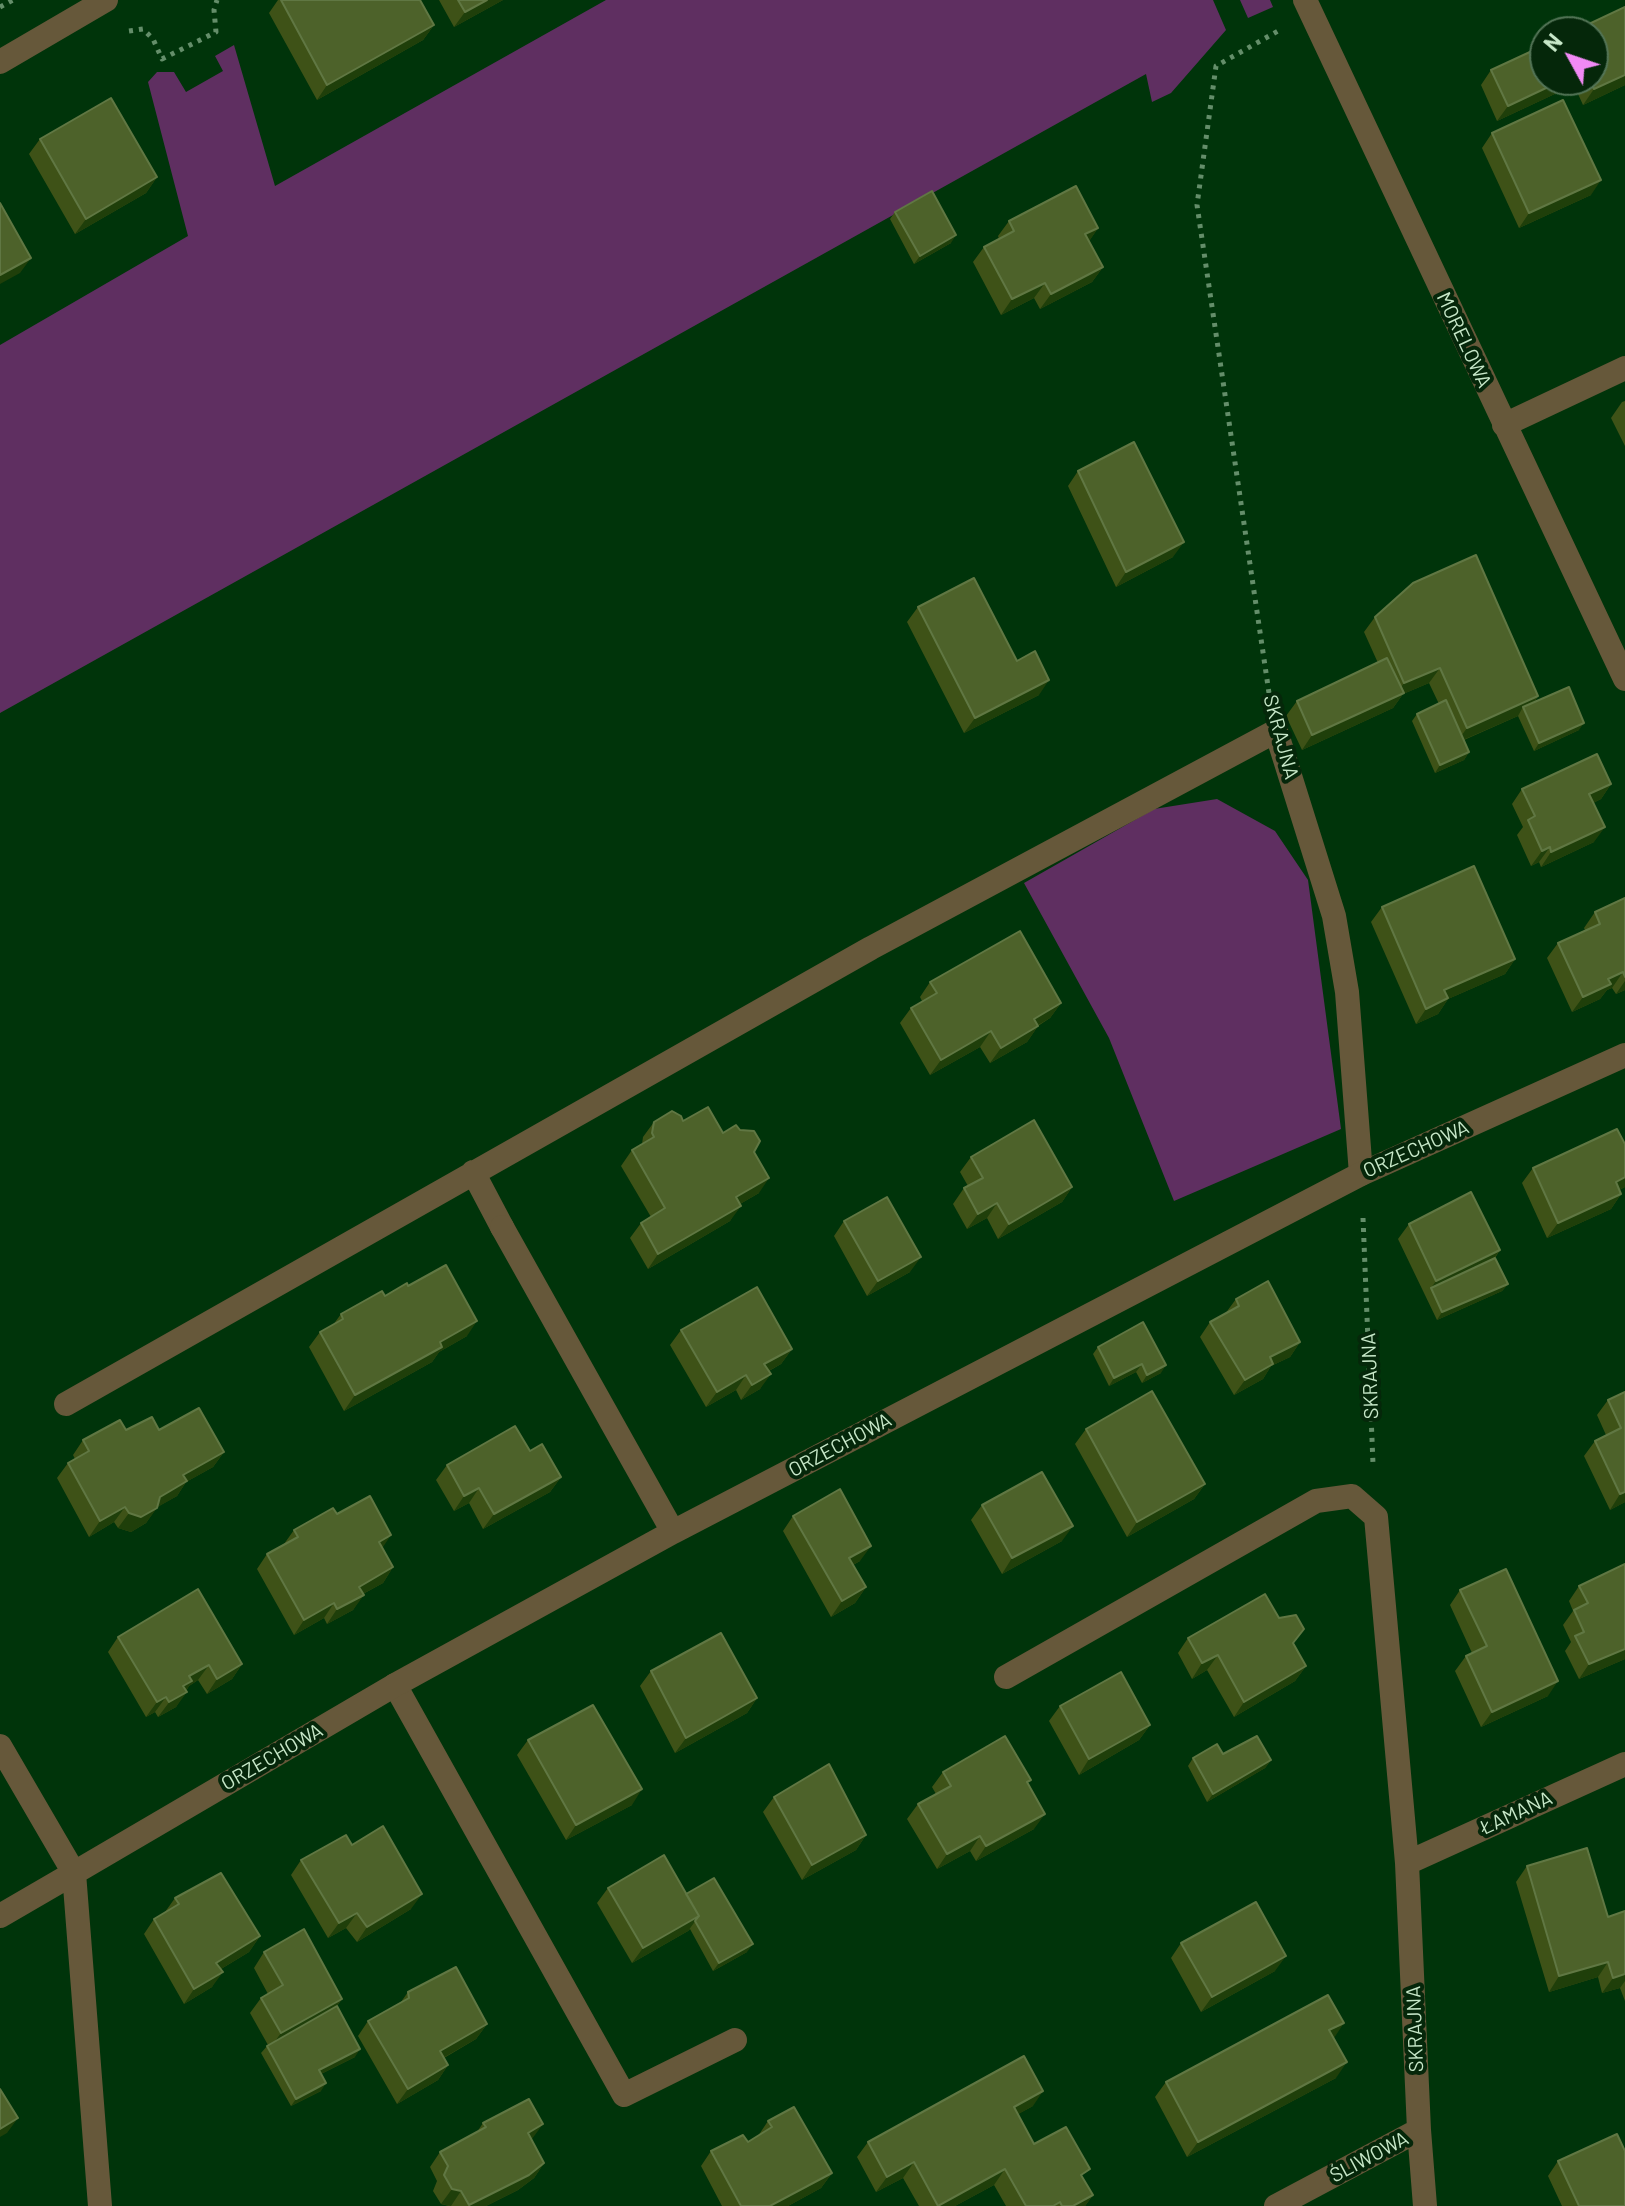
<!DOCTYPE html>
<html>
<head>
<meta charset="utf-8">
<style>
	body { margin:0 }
	#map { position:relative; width:1625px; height:2206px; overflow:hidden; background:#00340a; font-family:Barlow,sans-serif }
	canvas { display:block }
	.north { position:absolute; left:1529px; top:16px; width:80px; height:80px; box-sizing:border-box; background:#05270a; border:2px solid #537456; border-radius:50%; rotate:310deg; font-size:22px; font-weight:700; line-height:32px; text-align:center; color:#c8e8c9 }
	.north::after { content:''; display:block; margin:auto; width:28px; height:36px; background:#f18af5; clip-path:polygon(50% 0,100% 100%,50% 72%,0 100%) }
</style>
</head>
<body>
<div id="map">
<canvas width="1625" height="2206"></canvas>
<div class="north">N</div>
</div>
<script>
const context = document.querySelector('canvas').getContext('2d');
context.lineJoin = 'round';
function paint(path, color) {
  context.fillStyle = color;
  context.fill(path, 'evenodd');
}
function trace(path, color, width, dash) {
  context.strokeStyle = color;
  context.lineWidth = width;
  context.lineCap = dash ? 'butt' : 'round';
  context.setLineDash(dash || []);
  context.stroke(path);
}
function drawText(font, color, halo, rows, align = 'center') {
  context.font = font + ' Barlow,sans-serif';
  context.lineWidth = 8;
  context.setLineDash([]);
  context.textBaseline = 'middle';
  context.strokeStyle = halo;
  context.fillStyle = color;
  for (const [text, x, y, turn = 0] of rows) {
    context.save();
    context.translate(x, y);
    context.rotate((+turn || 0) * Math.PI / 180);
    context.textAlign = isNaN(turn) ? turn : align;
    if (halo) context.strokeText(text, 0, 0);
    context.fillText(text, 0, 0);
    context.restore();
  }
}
paint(new Path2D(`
	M606,0h607l13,30 -55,63 -19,9 -6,-28 -1146,639v-368l188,-109 -40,-154 9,-10h17l12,20 37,-21 -8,-15 19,-11 41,141z
	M1240,0h30l3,7 -25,11z
	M1217,799l58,32 33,49 33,249 -167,72 -65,-163 -85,-155 130,-74z`), '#5f2f61');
trace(new Path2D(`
	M0,7l13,-7
	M129,31l14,-2 10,10 9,20 54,-27 -2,-22 3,-10
	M1269,693l-72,-488 19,-139 62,-35
	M1363,1218l10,246`), '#648e6a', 5, [4, 6]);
trace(new Path2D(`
	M473,1172l29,55
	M66,1404l805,-456 405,-217 58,185 13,76 14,182
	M395,1685l229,410 111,-55`), '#66583a', 24);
trace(new Path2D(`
	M1305,0l320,679
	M0,62l106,-62
	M1504,425l121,-57
	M502,1227l171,305
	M1006,1677l310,-176 36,-5 24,21 31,346 12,267 6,76
	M0,1746l74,127 -74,43
	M1407,1863l218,-99
	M100,2206l-26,-333 321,-188 278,-153 688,-358 264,-119
	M1276,2206l143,-76`), '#66583a', 24);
paint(new Path2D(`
	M278,0h142l14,25 -11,15 -106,60 -48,-87z
	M439,0h64l-49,27z
	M1625,7v78l-42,20 -9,-20 -77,36 -16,-36 10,-15 54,10h48z
	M1492,133l99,62 -72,33 -37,-80z
	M40,139l117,38 -11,16 -71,41 -46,-80z
	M895,212l56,31 -37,21 -24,-45z
	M1009,221l89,7 -9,13 14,26 -11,15 -52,27 -6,-11 -33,17 -28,-53 11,-15 15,-8 -1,-3z
	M1625,401v45l-14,-28 11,-16z
	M1078,471l95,86 -57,30 -48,-101z
	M918,607l99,54 22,34 -75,38 -57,-111z
	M1375,617l163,79 -4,7 45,27 -45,21 -16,-35 -54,24 5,12 -5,8 -29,13 -23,-52 5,-7 22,-10 -10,-21 -26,11 -10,14 -91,42 -16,-34 11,-15 81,-38 -14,-31z
	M1611,784l-10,15 -8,4 1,39 -53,25 -2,-5 -8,4 -14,-31 6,-8 -11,-23 10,-15z
	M1625,898v92l-9,4 -4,-6 -5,2 -7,9 -28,13 -25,-54 11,-15 27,-13 -1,-2 11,-16z
	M1382,907l133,52 -10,15 -57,25 -10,15 -22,10 -45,-102z
	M930,982l131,21 -11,15 -12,8 -11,16 -37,21 -10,-16 -50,28 -30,-52 11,-15 11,-7 -2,-4z
	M683,1121l40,12 31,19 5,41 -19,11 -10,17 -82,48 -18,-31 11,-15 10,-6 -30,-51 11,-16 10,-6 1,-7 11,-15z
	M1625,1144v43l-6,3 2,4 -10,15 -64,29 -25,-55 11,-15z
	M971,1157l101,30 -10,15 -64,37 -11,-21 -20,11 -14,-25 11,-16 4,-2 -8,-14z
	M844,1221l66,51 -43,24 -33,-60z
	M1409,1224l91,26 -5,8 13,26 -6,7 -65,29 -39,-81z
	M385,1296l82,40 -28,16 -7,10 -88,49 -35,-64 11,-15 13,-7 8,-11z
	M1236,1299l64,43 -10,15 -19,9 -8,13 -29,16 -34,-58 10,-15 15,-8z
	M1143,1322l18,51 -19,10 -6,-11 -27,14 -16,-32 5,-7z
	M681,1330l111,19 -11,15 -12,7 -9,18 -19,11 -5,-10 -30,17 -36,-62z
	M1625,1392v110l-15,8 -26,-54 11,-15 11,-6 -9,-20 11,-15z
	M1086,1429l119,55 -11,15 -67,38 -52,-93z
	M126,1430h33l65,22 -11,15 -27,15 -9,14 -20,11 -11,16 -15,9 -13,-4 -4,-6 -25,15 -32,-59 11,-15 7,-4 -2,-4 10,-15z
	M530,1451l31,26 -11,15 -67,37 -14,-26 -15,8 -18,-31 11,-15z
	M982,1505l80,36 -60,33 -31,-54z
	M337,1514l45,34 11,19 -10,16 -20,11 -10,16 -26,14 -3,-6 -30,17 -37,-66 10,-15 17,-10 10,-14z
	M793,1516l67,45 -7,4 13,22 -11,16 -24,14 -48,-86z
	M1625,1564v95l-46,20 -14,-28 6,-9 -8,-17 10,-14 -4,-10 10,-15z
	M1460,1590l88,106 -67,31 -26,-56 11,-15 6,-3 -22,-48z
	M118,1637l124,27 -10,15 -25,15 -9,-14 -9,6 -13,21 -18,10 -3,-5 -9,5 -38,-65z
	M1188,1638l106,6 12,22 -11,15 -61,36 -27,-47 -15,9 -14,-26z
	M651,1671l106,27 -10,15 -72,40 -35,-67z
	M1060,1706l90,19 -11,15 -60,35 -30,-54z
	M528,1740l104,65 -66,35 -49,-85z
	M1223,1754l48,6 -6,8 -58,34 -19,-36 5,-8z
	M943,1772l85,13 6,44 -58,32 -6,-10 -33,18 -30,-50 11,-15 18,-10 -4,-7z
	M774,1797l92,38 -10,15 -54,30 -39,-68z
	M352,1845l59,64 -54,33 -11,-14 -18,10 -37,-63 10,-15z
	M1527,1866l81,51 17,-6v90l-5,-13 -18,5 -4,-16 -49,15 -33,-110z
	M608,1888l78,6 61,58 -34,19 -23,-42 -2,2 -56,32 -35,-60z
	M175,1898l85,38 -11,16 -28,17 -9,18 -28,17 -40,-70 10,-15 11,-7z
	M1181,1943l94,28 -74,41 -30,-54z
	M264,1952l78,47 -5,7 18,51 -34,17v17l-30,15 -30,-53 7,-8 -18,-32 11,-15 7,-4 -14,-26z
	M408,1992l79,32 -11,15 -32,19 4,7 -10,15 -41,24 -39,-68 10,-15 33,-19z
	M1333,2038l3,40 -149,79 -32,-60 11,-15z
	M1033,2106l-15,8 16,30 49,35 10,16 -8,11h-79l-12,-21 -39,21h-36l-16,-28 -27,14 -19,-35 11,-15z
	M768,2121l64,52 -11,15 -33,18h-66l-21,-40 10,-15 37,-9 10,-6z
	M483,2123l49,17 12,23 -10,15 -16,12 -32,16h-37l-8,-2 -8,-13 4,-10 -7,-14 10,-15 37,-20z
	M1558,2161l67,45h-63l-14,-30z`), '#3e5217');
paint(new Path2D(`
	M487,0h16l-49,27 11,-15z
	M434,25l-11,15 -106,60 10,-15z
	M1625,75v10l-42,20 11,-16z
	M1563,80h15l-4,5 -77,36 11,-15z
	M157,177l-11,16 -71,41 11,-15z
	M1601,180l-10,15 -72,33 10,-15z
	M1098,228l-10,15 -3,-9z
	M956,235l-5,8 -37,21 6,-8z
	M31,258l-11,15 -20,11v-9z
	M1103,267l-11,15 -52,27 11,-15z
	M1045,283l-11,15 -33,17 11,-16z
	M1184,542l-11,15 -57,30 10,-15z
	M1440,668l-11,15 -26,11 -10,14 -91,42 10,-15 82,-38 10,-14z
	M1049,680l-10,15 -75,38 11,-15z
	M1538,696l-10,15 -5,-4 -5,9 -62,27 11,-15z
	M1584,723l-5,7 -45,21 5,-8z
	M1469,752l-5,8 -29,13 5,-8z
	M1611,784l-10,15 -22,11 10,-16z
	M1605,827l-11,15 -53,25 10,-15z
	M1550,847l-11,15 -8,4 11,-15z
	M1515,959l-10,15 -57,25 -10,15 -22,10 10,-15 18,-19z
	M1623,972l-11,16 -5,2 -7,9 -28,13 11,-15 25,-18z
	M1625,981v9l-9,4z
	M1061,1003l-11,15 -27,16 11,-15z
	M1038,1026l-11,16 -37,21 11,-15z
	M991,1031l-11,16 -50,28 11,-15z
	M1625,1177v10l-20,10 11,-15z
	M769,1178l-10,15 -33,19 10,-15z
	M1072,1187l-10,15 -64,37 11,-15z
	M1621,1194l-10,15 -64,29 11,-15z
	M997,1203l-10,15 -20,11 11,-15z
	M741,1206l-11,15 -82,48 10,-15z
	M1500,1250l-11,15 -58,23 5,-7z
	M921,1257l-11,15 -43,24 11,-15z
	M1508,1284l-6,7 -65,29 5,-8z
	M477,1321l-10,15 -28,16 -7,10 -88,49 11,-16 85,-53z
	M1300,1342l-10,15 -19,9 -8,13 -29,16 11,-15 25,-23z
	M792,1349l-11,15 -27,15 10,-15z
	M1142,1364l-6,8 -27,14 5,-8z
	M1166,1365l-5,8 -19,10 5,-8z
	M771,1374l-11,15 -19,11 11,-15z
	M746,1375l-10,15 -30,17 11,-15z
	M224,1452l-11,15 -27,15 -9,14 -28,16 11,-15 23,-22z
	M561,1477l-11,15 -67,37 11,-15z
	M1205,1484l-11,15 -67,38 10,-15z
	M479,1488l-10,15 -15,8 10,-15z
	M1625,1492v10l-15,8 10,-16z
	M125,1507l-11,15 -25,15 11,-16z
	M157,1508l-11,15 -15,9 -13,-4 11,-15z
	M1073,1526l-11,15 -60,33 10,-16z
	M391,1535l-10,15 -2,-8z
	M871,1546l-11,15 -22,12 11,-15z
	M393,1567l-10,16 -35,19 11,-15z
	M866,1587l-11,16 -24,14 11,-16z
	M364,1595l-11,15 -26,14 10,-15z
	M334,1603l-10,15 -30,17 10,-15z
	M1625,1649v10l-46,20 10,-15z
	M1218,1655l-11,15 -15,9 10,-16z
	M242,1664l-10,15 -25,15 10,-15z
	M209,1665l-11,15 -9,6 -5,8 3,-2 -11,15 -18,10 31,-41z
	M1306,1666l-11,15 -61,36 10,-15z
	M1558,1681l-10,15 -67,31 11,-15z
	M166,1697l-11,15 -9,5 11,-15z
	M757,1698l-10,15 -72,40 11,-15z
	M1150,1725l-11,15 -60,35 10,-16z
	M1271,1760l-6,8 -58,34 6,-8z
	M642,1789l-10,16 -66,35 10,-15z
	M1045,1814l-11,15 -58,32 10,-15z
	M866,1835l-10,15 -54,30 10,-15z
	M980,1836l-10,15 -33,18 10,-15z
	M422,1894l-11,15 -54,33 10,-15z
	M357,1913l-11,15 -18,10 11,-15z
	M699,1916l-11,15 -56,32 11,-15z
	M260,1936l-11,16 -43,26 10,-15z
	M753,1944l-6,8 -34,19 6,-8z
	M1286,1956l-11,15 -74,41 11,-15z
	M1608,1962l-10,15 -49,15 10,-16z
	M223,1972l-11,15 -28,17 10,-15z
	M1625,1974v7l-5,7 -18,5 11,-15z
	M342,1999l-11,15 -61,34 11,-15z
	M1344,2023l-10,15 -5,-8z
	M487,2024l-11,15 -47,27 11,-15z
	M360,2049l-5,8 -42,21 6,-8z
	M1347,2062l-11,16 -149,79 11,-15z
	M448,2065l-10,15 -41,24 11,-15z
	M326,2083l-5,8 -30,15 5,-7z
	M1043,2091l-10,15 -29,16 10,-15z
	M18,2118l-11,15 -7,4v-8z
	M543,2124l-11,15 -15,9 11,-15z
	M914,2162l-11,16 -27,14 11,-15z
	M544,2163l-10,15 -16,12 -32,16h-18z
	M1005,2169l-11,16 -39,21h-17z
	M832,2173l-11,15 -33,18h-18z
	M452,2189l9,2 -10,15 -10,-2z
	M1093,2195l-8,11h-12z`), '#1f3f0a');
const building = new Path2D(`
	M281,0h139l14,25 -107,60z
	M458,0h29l-22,12z
	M1625,7v68l-31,14 -4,-9h3v-48h-21z
	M1545,45v35h18l-55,26 -17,-36z
	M111,98l46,79 -71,42 -46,-80z
	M1563,100l38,80 -72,33 -37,-80z
	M1076,186l22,42 -13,6 18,33 -52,27 -6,-11 -33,16 -28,-52 30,-16 -5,-10z
	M932,191l24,44 -36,21 -25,-44z
	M0,203l31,55 -31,17z
	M1134,442l50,100 -58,30 -48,-101z
	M1476,555l62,141 -71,32 -27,-60 -36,15 -29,-66 38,-34z
	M974,578l43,83 18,-10 14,29 -74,38 -57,-111z
	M1387,658l17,35 -92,42 -15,-34z
	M1569,687l15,36 -45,20 -16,-36z
	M1446,700l23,52 -29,13 -23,-51z
	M1597,754l14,30 -22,10 16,33 -54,25 -1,-5 -8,4 -14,-31 7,-4 -13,-27z
	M1474,866l41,93 -71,31 4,8 -22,11 -44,-102z
	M1625,898v79l-2,-5 -15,7 3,5 -28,13 -25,-54 42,-19 -5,-12z
	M1020,931l41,72 -27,16 4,7 -37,22 -10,-17 -50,29 -30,-52 26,-15 -7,-11z
	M708,1107l15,26 13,-8 4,5 14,1 6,10 -6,11 15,26 -33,19 5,9 -83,48 -17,-31 24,-15 -33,-58 22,-13 -2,-4 2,-11 18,-11 9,5 2,5z
	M1034,1120l38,67 -63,37 -12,-21 -19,11 -14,-26 19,-10 -12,-21z
	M1617,1129l8,15v33l-9,5 5,12 -63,29 -25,-55z
	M1471,1192l29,58 -64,31 -27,-57z
	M887,1197l34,60 -43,24 -34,-60z
	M1495,1258l13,26 -66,28 -11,-24z
	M446,1265l31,56 -37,21 2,5 -87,48 -35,-63 23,-13 -2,-5 41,-23 3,5 22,-13 1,3z
	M1268,1281l32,61 -30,15 3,7 -28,16 -35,-58 29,-16 -3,-7z
	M757,1287l35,62 -28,15 7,10 -19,11 -6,-10 -29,17 -36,-62z
	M1143,1322l23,43 -19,10 -5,-11 -28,14 -16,-31z
	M1152,1391l53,93 -68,38 -51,-93z
	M1625,1392v100l-5,2 -25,-53 26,-13 -13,-28z
	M199,1408l25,44 -41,23 4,6 -27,16 -3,11 -16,9 -12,-4 -4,-6 -25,14 -32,-58 21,-12 -6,-11 37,-20 6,10 26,-13 7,13z
	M515,1426l15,25 12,-7 19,33 -67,37 -15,-26 -15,8 -17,-31z
	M1042,1472l31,54 -61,32 -30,-53z
	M840,1489l31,57 -22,12 17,29 -24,14 -49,-85z
	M370,1496l21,39 -12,7 14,25 -34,20 5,8 -27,14 -3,-6 -30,17 -37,-66 31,-17 -4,-7 39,-22 4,6z
	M1625,1564v85l-36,15 -14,-28 9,-4 -10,-22 14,-7 -9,-17z
	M1506,1569l52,112 -66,31 -26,-56 21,-10 -27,-56z
	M198,1589l44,75 -25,15 -8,-14 -20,11 3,5 -9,5 4,6 -18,10 -3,-5 -9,5 -39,-65z
	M1265,1594l14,24 17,-3 8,14 -11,14 13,23 -62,36 -26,-47 -16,8 -14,-25z
	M721,1633l36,65 -71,40 -35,-67z
	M1121,1672l29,53 -61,34 -29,-53z
	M593,1705l49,84 -66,36 -48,-85z
	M1005,1736l26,44 -4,2 18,32 -59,32 -6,-10 -33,18 -29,-50 33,-18 -8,-14z
	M1257,1736l14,24 -58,34 -20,-36 24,-14 6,10z
	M829,1764l37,71 -54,30 -38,-68z
	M383,1826l39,68 -55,33 -10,-14 -18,10 -38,-63 45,-25 6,10z
	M1587,1848l21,69 17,-6v63l-12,4 -5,-16 -49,14 -32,-110z
	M664,1855l35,61 -56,32 -35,-60z
	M221,1873l39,63 -44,27 7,9 -29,17 -40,-70 25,-15 -4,-6z
	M714,1878l39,66 -34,19 -24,-42 4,-5 -13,-22z
	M1256,1902l30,54 -74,41 -31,-54z
	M304,1929l38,70 -61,34 -20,-35 22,-13 -19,-33z
	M456,1967l31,57 -47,27 8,14 -40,24 -40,-68 41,-23 -1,-6z
	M1328,1995l16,28 -15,7 18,32 -149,80 -32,-60z
	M337,2006l23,43 -41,21 7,13 -30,16 -29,-53z
	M1024,2056l19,35 -29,16 20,37 32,-17 24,42 -9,6 12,20 -20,11h-11l-2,-4 -7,4h-27l-21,-37 -67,37 -24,-44 -27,15 -19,-35z
	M0,2089l18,29 -18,11z
	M529,2099l14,25 -15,9 16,30 -15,12 -60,30 -8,-14 -9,-2 -8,-14 4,-9 -8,-14 46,-25 -3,-4z
	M794,2107l38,66 -62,33h-29l-30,-55 32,-16 5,7 24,-15 -4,-6z
	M1617,2134l8,17v55h-46l-21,-45z`);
paint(building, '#4d622a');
trace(building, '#607743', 2);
drawText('20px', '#c8e8c9', '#05270a', [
	["MORELOWA",1464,340,65],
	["SKRAJNA",1281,737,75],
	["ORZECHOWA",1416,1149,-24],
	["SKRAJNA",1370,1376,-92],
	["ORZECHOWA",840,1445,-28],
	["ORZECHOWA",272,1757,-30],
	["ŁAMANA",1516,1813,-25],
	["SKRAJNA",1415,2029,-92],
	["ŚLIWOWA",1369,2157,-28]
]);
</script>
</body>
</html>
